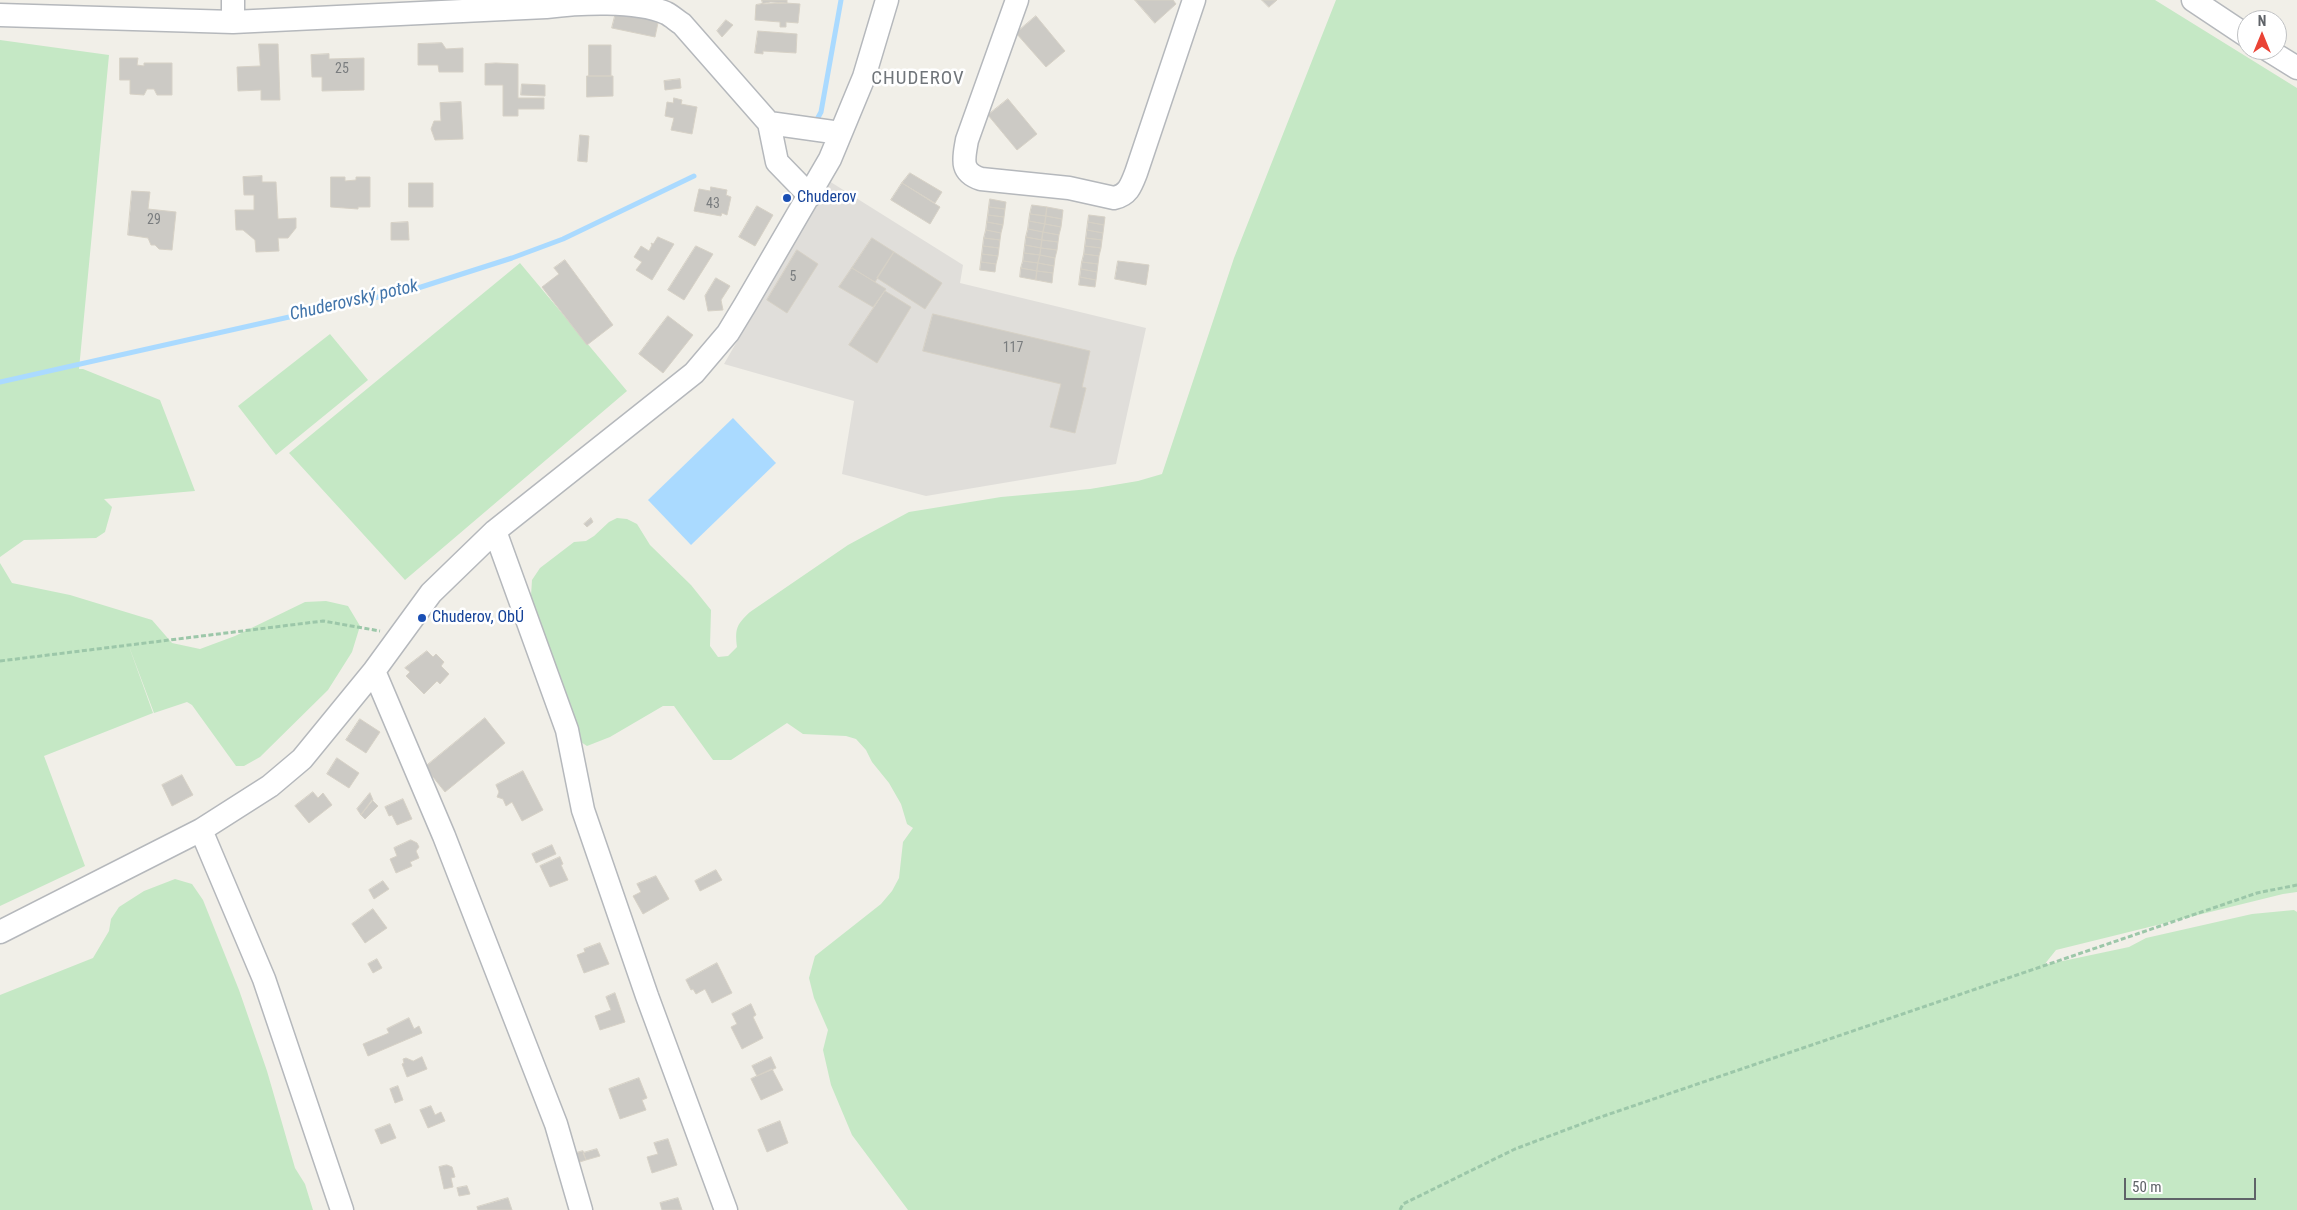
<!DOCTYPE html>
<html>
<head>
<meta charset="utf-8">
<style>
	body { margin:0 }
	#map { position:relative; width:2297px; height:1210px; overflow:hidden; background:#f1efe8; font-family:"Roboto Condensed",sans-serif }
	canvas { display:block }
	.north { position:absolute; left:2237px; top:10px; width:50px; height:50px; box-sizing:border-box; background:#fff; border:1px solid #bfc1c3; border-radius:50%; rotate:0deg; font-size:14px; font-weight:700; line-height:20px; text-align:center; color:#5f6368 }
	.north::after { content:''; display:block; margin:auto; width:18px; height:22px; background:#ea4335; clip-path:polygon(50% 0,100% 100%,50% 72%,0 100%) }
	.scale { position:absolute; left:2124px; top:1178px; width:132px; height:22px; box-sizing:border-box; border:2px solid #5f6368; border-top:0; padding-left:6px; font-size:15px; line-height:18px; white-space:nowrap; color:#5f6368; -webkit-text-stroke:4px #fff; paint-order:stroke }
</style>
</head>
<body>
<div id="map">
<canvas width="2297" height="1210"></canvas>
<div class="north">N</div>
<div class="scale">50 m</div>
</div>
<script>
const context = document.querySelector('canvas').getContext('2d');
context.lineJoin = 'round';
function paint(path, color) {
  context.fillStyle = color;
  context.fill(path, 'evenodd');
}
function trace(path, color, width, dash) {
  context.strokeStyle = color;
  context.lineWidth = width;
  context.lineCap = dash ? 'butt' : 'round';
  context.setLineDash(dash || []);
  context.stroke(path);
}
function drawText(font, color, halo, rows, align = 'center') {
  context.font = font + ' "Roboto Condensed",sans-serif';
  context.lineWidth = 5;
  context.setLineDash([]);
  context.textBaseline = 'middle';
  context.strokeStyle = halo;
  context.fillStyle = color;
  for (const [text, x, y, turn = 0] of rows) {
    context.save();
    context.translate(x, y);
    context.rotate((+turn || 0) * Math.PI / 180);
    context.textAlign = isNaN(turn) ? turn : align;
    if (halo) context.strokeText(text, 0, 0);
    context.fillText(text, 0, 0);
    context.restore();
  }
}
paint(new Path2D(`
	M829,181l134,84 -3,18 186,45 -30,136 -190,32 -84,-22 12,-73 -130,-37z`), '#e0deda');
paint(new Path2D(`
	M1336,0h819l142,88v804l-14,2 -227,56 -12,15 85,-18 17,-9 106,-24 42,-4 3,2v298h-1389l-56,-75 -21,-50 -8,-35 5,-20 -14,-32 -5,-20 6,-22 66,-52 11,-13 7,-13 4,-36 10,-14 -6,-4 -6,-20 -12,-21 -17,-21 -6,-12 -10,-11 -10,-3 -43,-2 -16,-11 -56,37h-18l-39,-54h-11l-53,31 -23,9 -15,-10 -35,-104 -6,-36 1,-16 8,-12 34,-26 12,-1 8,-5 15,-14 8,-4 10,1 10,5 13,21 41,40 20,25 -1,36 8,11 10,-1 9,-9c-2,-18 -1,-22 13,-35l98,-67 61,-33 92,-15 89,-8 48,-8 24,-7 72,-216z
	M0,40l109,15 -30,314h4l77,31 35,91 -91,8 8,8 -7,25 -9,6 -72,2 -24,17z
	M520,263l107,128 -222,189 -116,-127z
	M330,334l38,46 -92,75 -38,-49z
	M0,563l12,20 58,12 82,25 20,23 28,6 35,-13 70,-34 21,-1 22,5 12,20 -8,26 -24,38 -68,67 -16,9h-8l-44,-61 -5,-3 -33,11 -27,-72 26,72 -109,43 41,110 -85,40z
	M175,879l17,5 11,16 36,90 28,81 28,97 10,16 8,26h-313v-215l93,-37 16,-27 2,-12 8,-12 25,-16z`), '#c5e8c5');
paint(new Path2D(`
	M733,418l43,45 -85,82 -43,-45z`), '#aadaff');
trace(new Path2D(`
	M815,123l6,-11 20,-112
	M0,382l418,-94 94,-30 51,-19 131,-63`), '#aadaff', 5);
const building = new Path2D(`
	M762,0h25v3l-24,1z
	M1135,0h38l3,4 -21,19z
	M1262,0h15l-8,7z
	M771,2l29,2 -2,19 -12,-1v5h-6v-5l-25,-2 1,-15z
	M617,8l42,10 -4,19 -43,-9z
	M1036,16l29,35 -19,16 -30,-34z
	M726,20l7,5 -11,12 -5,-6z
	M758,31l39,3 -1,19 -33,-2v3l-8,-1z
	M442,43l4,6 17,-1v24h-24l-1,-7h-20v-21z
	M259,44h19l2,56h-19v-10l-23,1 -1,-24 23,-1z
	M589,45h22v31h-22z
	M329,54v5l35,-1v32l-42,1v-14h-10l-1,-22z
	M120,58h18l-1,7 7,1v-3h28v32h-15l-3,-6h-7l-3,6 -14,-1v-14h-10z
	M496,63l22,1v34h26v11h-26v7h-15v-31h-18v-21z
	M587,76h26v20l-26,1z
	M680,79l1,9 -16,2 -1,-9z
	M522,84l23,1v11l-24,-1z
	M674,98l8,2 -1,4 16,3 -5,27 -21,-4 3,-12 -9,-2 2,-14 6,1z
	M1008,99l29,35 -20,16 -29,-35z
	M461,102l2,37 -28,1 -4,-11 3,-8h7l-1,-18z
	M580,135l9,1 -2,26 -9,-1z
	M910,173l32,19 -7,11 -33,-20z
	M262,176v6h14l2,37 18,-1v10l-8,10h-10l1,13 -23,1 -1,-12 -12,-10h-7l-1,-20h19v-15h-10l-1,-18z
	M331,177h14v4l11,-1v-3h14v30h-12v2l-27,-2z
	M409,183h24v24h-24z
	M902,183l38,24 -10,17 -39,-24z
	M711,187l16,3 -1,5 5,2 -4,18 -5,-2 -1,3 -27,-5 5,-22 11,2z
	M132,191l18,1 -2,17 28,3 -4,38 -13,-1 -4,-4h-4l-3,-7 -20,-3z
	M990,199l16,3 -1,7 -16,-2z
	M1032,205l15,2 -1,9 -16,-2z
	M757,206l16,9 -18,31 -16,-9z
	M989,207l16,2 -1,8 -16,-2z
	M1047,207l16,3 -1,9 -16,-3z
	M1030,214l16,2 -1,8 -16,-3z
	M988,215l16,2 -1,8 -16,-3z
	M1089,215l16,2 -1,8 -16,-3z
	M1046,216l16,3 -1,8 -16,-3z
	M1029,221l16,3 -2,8 -15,-3z
	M408,222l1,18h-18v-17z
	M987,222l16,3 -2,8 -15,-3z
	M1088,222l16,3 -1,8 -16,-3z
	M1045,224l16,3 -2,8 -16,-3z
	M1028,229l15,3 -1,8 -16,-3z
	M986,230l15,3 -1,7 -16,-2z
	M1087,230l16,3 -1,7 -16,-2z
	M1043,232l16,3 -1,7 -16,-2z
	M658,237l16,7 -22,36 -16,-10 6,-8 -8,-5 7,-11 8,5 3,-6 -1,-2 2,1z
	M1026,237l16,3 -1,8 -16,-3z
	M872,238l22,14 -19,30 -23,-14z
	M984,238l16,2 -1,8 -16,-2z
	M1086,238l16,2 -1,8 -16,-2z
	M1042,240l16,2 -1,8 -16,-2z
	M1025,245l16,3 -1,7 -16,-2z
	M696,246l17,8 -29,46 -16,-10z
	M983,246l16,2 -1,8 -16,-2z
	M1085,246l16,2 -2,8 -15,-2z
	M1041,248l16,2 -2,8 -15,-3z
	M797,250l21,14 -31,49 -20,-13z
	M894,252l48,31 -17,26 -48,-31z
	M1024,253l16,2 -2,8 -15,-2z
	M982,254l16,2 -2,8 -15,-2z
	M1084,254l15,2 -1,8 -16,-2z
	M1040,255l15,3 -1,8 -16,-3z
	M565,260l48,65 -26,20 -45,-58 17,-13 -5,-6z
	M1023,261l15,2 -1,8 -16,-3z
	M1118,261l31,4 -3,20 -31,-6z
	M981,262l15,2 -1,8 -15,-2z
	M1082,262l16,2 -1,8 -16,-3z
	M1038,263l16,3 -1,7 -16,-2z
	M852,268l34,21 -13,18 -34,-20z
	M1021,268l16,3 -1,9 -16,-3z
	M1081,269l16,3 -1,8 -16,-3z
	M1037,271l16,2 -1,10 -16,-3z
	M1080,277l16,3 -1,7 -16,-2z
	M716,278l14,8 -9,14 2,10 -15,1 -3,-15z
	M885,291l26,16 -34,56 -28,-18z
	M933,314l157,37 -8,36 4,1 -11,45 -25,-6 11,-43 -138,-33z
	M668,316l25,19 -30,38 -24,-19z
	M591,518l2,4 -6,5 -3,-3z
	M427,651l6,6 3,-3 8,8 -3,4 8,8 -9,10 -3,-3 -13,13 -18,-18 4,-4 -5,-4z
	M485,718l20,25 -60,49 -20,-25z
	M360,719l20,13 -14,21 -20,-13z
	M337,758l22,15 -10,15 -22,-14z
	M523,771l20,39 -21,11 -10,-19 -6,4 -3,-7 -6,-2 2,-5 -3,-7z
	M182,775l11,20 -21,11 -10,-21z
	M313,792l5,6 5,-5 9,12 -23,18 -14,-17z
	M370,793l3,7 -12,15 -4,-6z
	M403,799l9,20 -15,6 -5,-10 -3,1 -4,-9z
	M372,800l6,6 -13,13 -4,-4z
	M411,840l6,3 2,4 -3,4 3,7 -9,4 2,4 -16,7 -6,-14 7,-3 -3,-8z
	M552,845l4,9 -20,9 -4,-9z
	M560,857l3,7 -2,1 7,15 -18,7 -10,-21z
	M716,870l6,10 -22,11 -5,-10z
	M656,876l13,23 -26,15 -10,-18 8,-4 -4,-8z
	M383,881l6,8 -15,10 -5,-9z
	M373,909l14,19 -22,15 -13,-19z
	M600,943l9,21 -25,9 -7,-18 8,-3 -1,-3z
	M377,959l5,9 -9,5 -5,-9z
	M717,963l15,30 -20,10 -7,-14 -9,5 -3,-5 -2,1 -5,-10z
	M615,993l10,29 -25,8 -5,-14 16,-6 -5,-13z
	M751,1004l5,11 -3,2 10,21 -21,11 -11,-22 6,-3 -5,-10z
	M409,1018l5,11 5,-3 3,7 -54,23 -5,-12 26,-11 -2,-4z
	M422,1057l5,12 -20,8 -5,-13 2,-1 -1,-4 3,-1 7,3z
	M771,1057l5,11 -19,8 -5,-10z
	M772,1069l11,21 -22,10 -10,-21z
	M639,1078l8,20 -5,2 4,10 -26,9 -11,-30z
	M398,1086l5,14 -8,3 -5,-14z
	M431,1106l4,9 6,-3 4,9 -17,7 -8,-18z
	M780,1121l8,22 -21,9 -9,-22z
	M390,1124l6,14 -15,6 -6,-14z
	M668,1139l9,26 -25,8 -5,-16 11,-3 -4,-11z
	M597,1149l3,7 -14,4 -3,-7z
	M583,1151l3,9 -16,5 -4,-9z
	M447,1165l5,2 3,10 -4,1 2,9 -9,2 -5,-22z
	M467,1186l3,8 -11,2 -2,-8z
	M508,1198l4,12h-34l-1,-3z
	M678,1198l4,12h-20l-2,-7z`);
paint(building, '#cccac5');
trace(building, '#d6d1c6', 1);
const minor = new Path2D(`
	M233,0v22
	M1017,0l-50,140c-3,18 -8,32 14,39l88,9 45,10c14,-3 17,-12 22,-25l58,-173
	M2193,0l54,36
	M0,15l233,7 313,-15c34,-4 89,-7 120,6 6,3 11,8 16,11l87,99 71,10
	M2268,50l29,18
	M769,123l8,39 33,34
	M495,531l72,199 16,80 64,186 79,214
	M374,671l70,165 112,288 25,86
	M201,830l63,149 78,231
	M0,932l201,-102 69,-44 32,-27 72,-88 57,-78 64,-62 199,-158 34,-40 17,-28 85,-146 34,-82 23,-77`);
trace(minor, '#b5b8bc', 25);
trace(new Path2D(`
	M0,661l323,-40 57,10
	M1400,1210l3,-6 112,-55 77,-29 665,-227 40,-8`), '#9cc7a9', 3, [5, 2.5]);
trace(minor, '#fff', 22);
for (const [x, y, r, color] of [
	[787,198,5,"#1a4fb4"],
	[422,618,5,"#1a4fb4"]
]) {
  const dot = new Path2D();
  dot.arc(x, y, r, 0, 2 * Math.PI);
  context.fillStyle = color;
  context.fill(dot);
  trace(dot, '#fff', 2);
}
drawText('14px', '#7a7d7f', null, [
	["25",342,69],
	["43",713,204],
	["29",154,220],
	["5",793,277],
	["117",1013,348]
]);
drawText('16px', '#164399', '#fff', [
	["Chuderov",797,198],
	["Chuderov, ObÚ",432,618]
], 'left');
drawText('italic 18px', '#4174aa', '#fff', [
	["Chuderovský potok",354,301,-13]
]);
context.letterSpacing = '1px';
drawText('19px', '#70757a', '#fff', [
	["CHUDEROV",918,79]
]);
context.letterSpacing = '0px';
</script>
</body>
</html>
